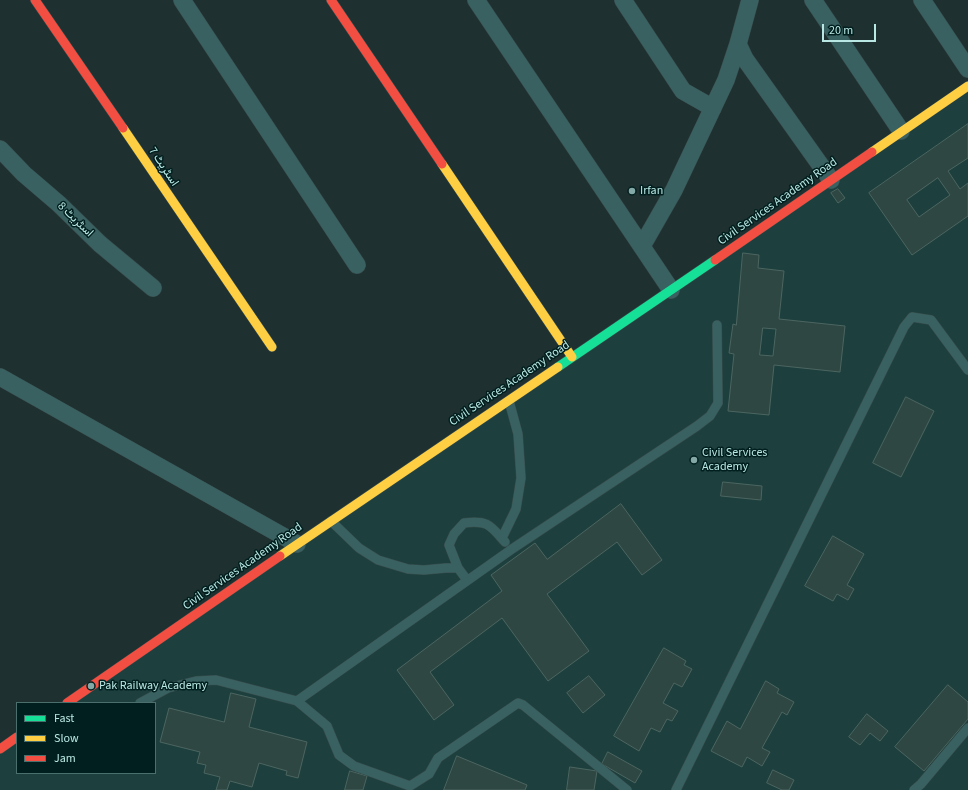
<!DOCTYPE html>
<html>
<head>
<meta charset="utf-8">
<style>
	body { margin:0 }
	#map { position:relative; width:968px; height:790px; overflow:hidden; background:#1f3030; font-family:"Source Sans 3",sans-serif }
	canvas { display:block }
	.legend { position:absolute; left:16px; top:702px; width:140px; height:72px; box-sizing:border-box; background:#001f1e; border:1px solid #4a6f6d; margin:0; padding:5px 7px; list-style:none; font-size:12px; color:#b9e8e4 }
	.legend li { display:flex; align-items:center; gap:8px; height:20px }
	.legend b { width:20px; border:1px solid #4a6f6d }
	.scale { position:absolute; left:822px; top:24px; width:54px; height:18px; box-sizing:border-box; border:2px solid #b9e8e4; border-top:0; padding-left:5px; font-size:12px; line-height:14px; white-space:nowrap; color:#b9e8e4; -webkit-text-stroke:3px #001f1e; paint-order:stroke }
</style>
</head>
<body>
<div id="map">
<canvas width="968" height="790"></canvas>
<ul class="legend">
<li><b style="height:5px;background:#16e098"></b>Fast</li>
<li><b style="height:5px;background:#ffcf43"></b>Slow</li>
<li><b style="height:5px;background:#f24e42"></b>Jam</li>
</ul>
<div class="scale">20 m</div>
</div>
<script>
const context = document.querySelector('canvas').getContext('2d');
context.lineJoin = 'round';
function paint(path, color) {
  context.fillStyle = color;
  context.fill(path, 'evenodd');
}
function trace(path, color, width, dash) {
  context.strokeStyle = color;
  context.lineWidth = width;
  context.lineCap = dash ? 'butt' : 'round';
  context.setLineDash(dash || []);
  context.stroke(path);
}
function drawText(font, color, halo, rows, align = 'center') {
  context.font = font + ' "Source Sans 3",Vazirmatn,sans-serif';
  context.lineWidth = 3;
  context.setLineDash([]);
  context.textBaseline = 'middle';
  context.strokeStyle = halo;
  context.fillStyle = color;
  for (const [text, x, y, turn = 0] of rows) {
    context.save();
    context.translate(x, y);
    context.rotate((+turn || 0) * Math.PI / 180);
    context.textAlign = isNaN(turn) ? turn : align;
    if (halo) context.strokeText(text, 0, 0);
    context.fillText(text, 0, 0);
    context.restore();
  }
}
paint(new Path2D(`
	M968,87v703h-968v-41l17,-11v35h138v-70h-88z`), '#1d403e');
const building = new Path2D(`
	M968,124v34l-20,13 12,18 8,-6v33l-56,39 -43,-62zM938,178l12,17 -31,22 -12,-17z
	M838,189l7,9 -7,5 -7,-10z
	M743,253l16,2 -1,13 26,3 -5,48 66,7 -5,46 -66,-7 -5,50 -41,-4 6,-57 -5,-1 4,-29 3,1zM763,328l13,1 -3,27 -13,-1z
	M906,397l28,14 -33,66 -28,-14z
	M723,482l39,4 -1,14 -40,-4z
	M621,504l41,56 -20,15 -25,-33 -70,52 42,57 -41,30 -46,-63 -72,54 24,33 -20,15 -37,-50 105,-79 -11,-16 44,-32 12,16z
	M833,536l31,18 -17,31 7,4 -6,11 -11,-6 -4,7 -28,-15z
	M664,648l22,13 -2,4 8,4 -10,18 -8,-4 -11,20 15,8 -6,10 -5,-2 -7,13 -9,-4 -12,23 -25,-15z
	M589,676l16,19 -22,18 -16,-20z
	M766,681l13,8 -2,4 17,9 -7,13 -5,-3 -20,36 8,4 -8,14 -15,-9 -5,10 -31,-16 16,-30 13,8z
	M948,685l20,17v17l-44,52 -29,-24z
	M231,693l25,6 -7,28 58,15 -9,36 -12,-3 1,-4 -28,-8 -7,24 -22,-6 -3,9h-11l4,-13 -16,-4 2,-8 -9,-2 3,-11 -40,-10 9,-34 55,14z
	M867,714l21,17 -8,10 -10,-8 -10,12 -11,-8z
	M608,752l34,19 -7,12 -33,-19z
	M457,756l70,29 -2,5h-81z
	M570,767l27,4 -3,19h-27z
	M773,770l21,10 -5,10h-7l-15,-7z
	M350,771l17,5 -4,14h-18z`);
paint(building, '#2f4743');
trace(building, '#4c6560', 1);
const lane = new Path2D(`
	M331,521l28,27 19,12 30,9 16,1 22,-2h12
	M502,538l14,-29 5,-31 -3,-44 -9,-33
	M467,580l-9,-12 -9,-23 5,-11 10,-11c24,-3 26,2 41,19
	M297,701l215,-152 185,-123 13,-10 8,-13 -1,-78
	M140,703l28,-15 28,-7 20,-1 81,21 30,25 12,29 15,11 56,20 19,-12 9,-16 80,-55 5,2 104,85
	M676,790l228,-463 8,-10 19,3 37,50
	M914,790l7,-6 47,-56`);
const street = new Path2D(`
	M182,0l175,265
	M476,0l195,290
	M623,0l60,91 30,17
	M813,0l88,131
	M922,0l46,69
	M738,44l7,15 86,121
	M0,149l24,25 35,30 41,40 53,44
	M642,246l32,-56 52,-110 12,-36 12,-44
	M0,377l297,167`);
const fast = new Path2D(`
	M558,367l157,-107`);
const slow = new Path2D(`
	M123,128l149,219
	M872,152l96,-66
	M442,164l130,193
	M280,556l278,-189`);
const jam = new Path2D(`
	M35,0l88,128
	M331,0l111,164
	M715,260l157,-108
	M67,703l213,-147
	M0,749l17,-12`);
trace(lane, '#384d4c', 10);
trace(street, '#384d4c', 18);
trace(fast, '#384d4c', 10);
trace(slow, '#384d4c', 10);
trace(jam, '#384d4c', 10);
trace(lane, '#3a6161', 9);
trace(street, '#3a6161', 17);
trace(fast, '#16e098', 9);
trace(slow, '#ffcf43', 9);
trace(jam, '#f24e42', 9);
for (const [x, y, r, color] of [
	[632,191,4,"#83a8a5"],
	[694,460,4,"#83a8a5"],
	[91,686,4,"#83a8a5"]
]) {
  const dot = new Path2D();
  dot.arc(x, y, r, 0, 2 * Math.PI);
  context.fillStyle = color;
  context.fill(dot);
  trace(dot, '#001f1e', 1.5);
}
drawText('12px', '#b9e8e4', '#001f1e', [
	["اسٹریٹ 7",163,167,56],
	["Civil Services Academy Road",778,202,-35],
	["اسٹریٹ 8",75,220,44],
	["Civil Services Academy Road",510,384,-34],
	["Civil Services Academy Road",243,567,-35]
]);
drawText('12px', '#b9e8e4', '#001f1e', [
	["Irfan",640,191],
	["Civil Services",702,453],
	["Academy",702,467],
	["Pak Railway Academy",99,686]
], 'left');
</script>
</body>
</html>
